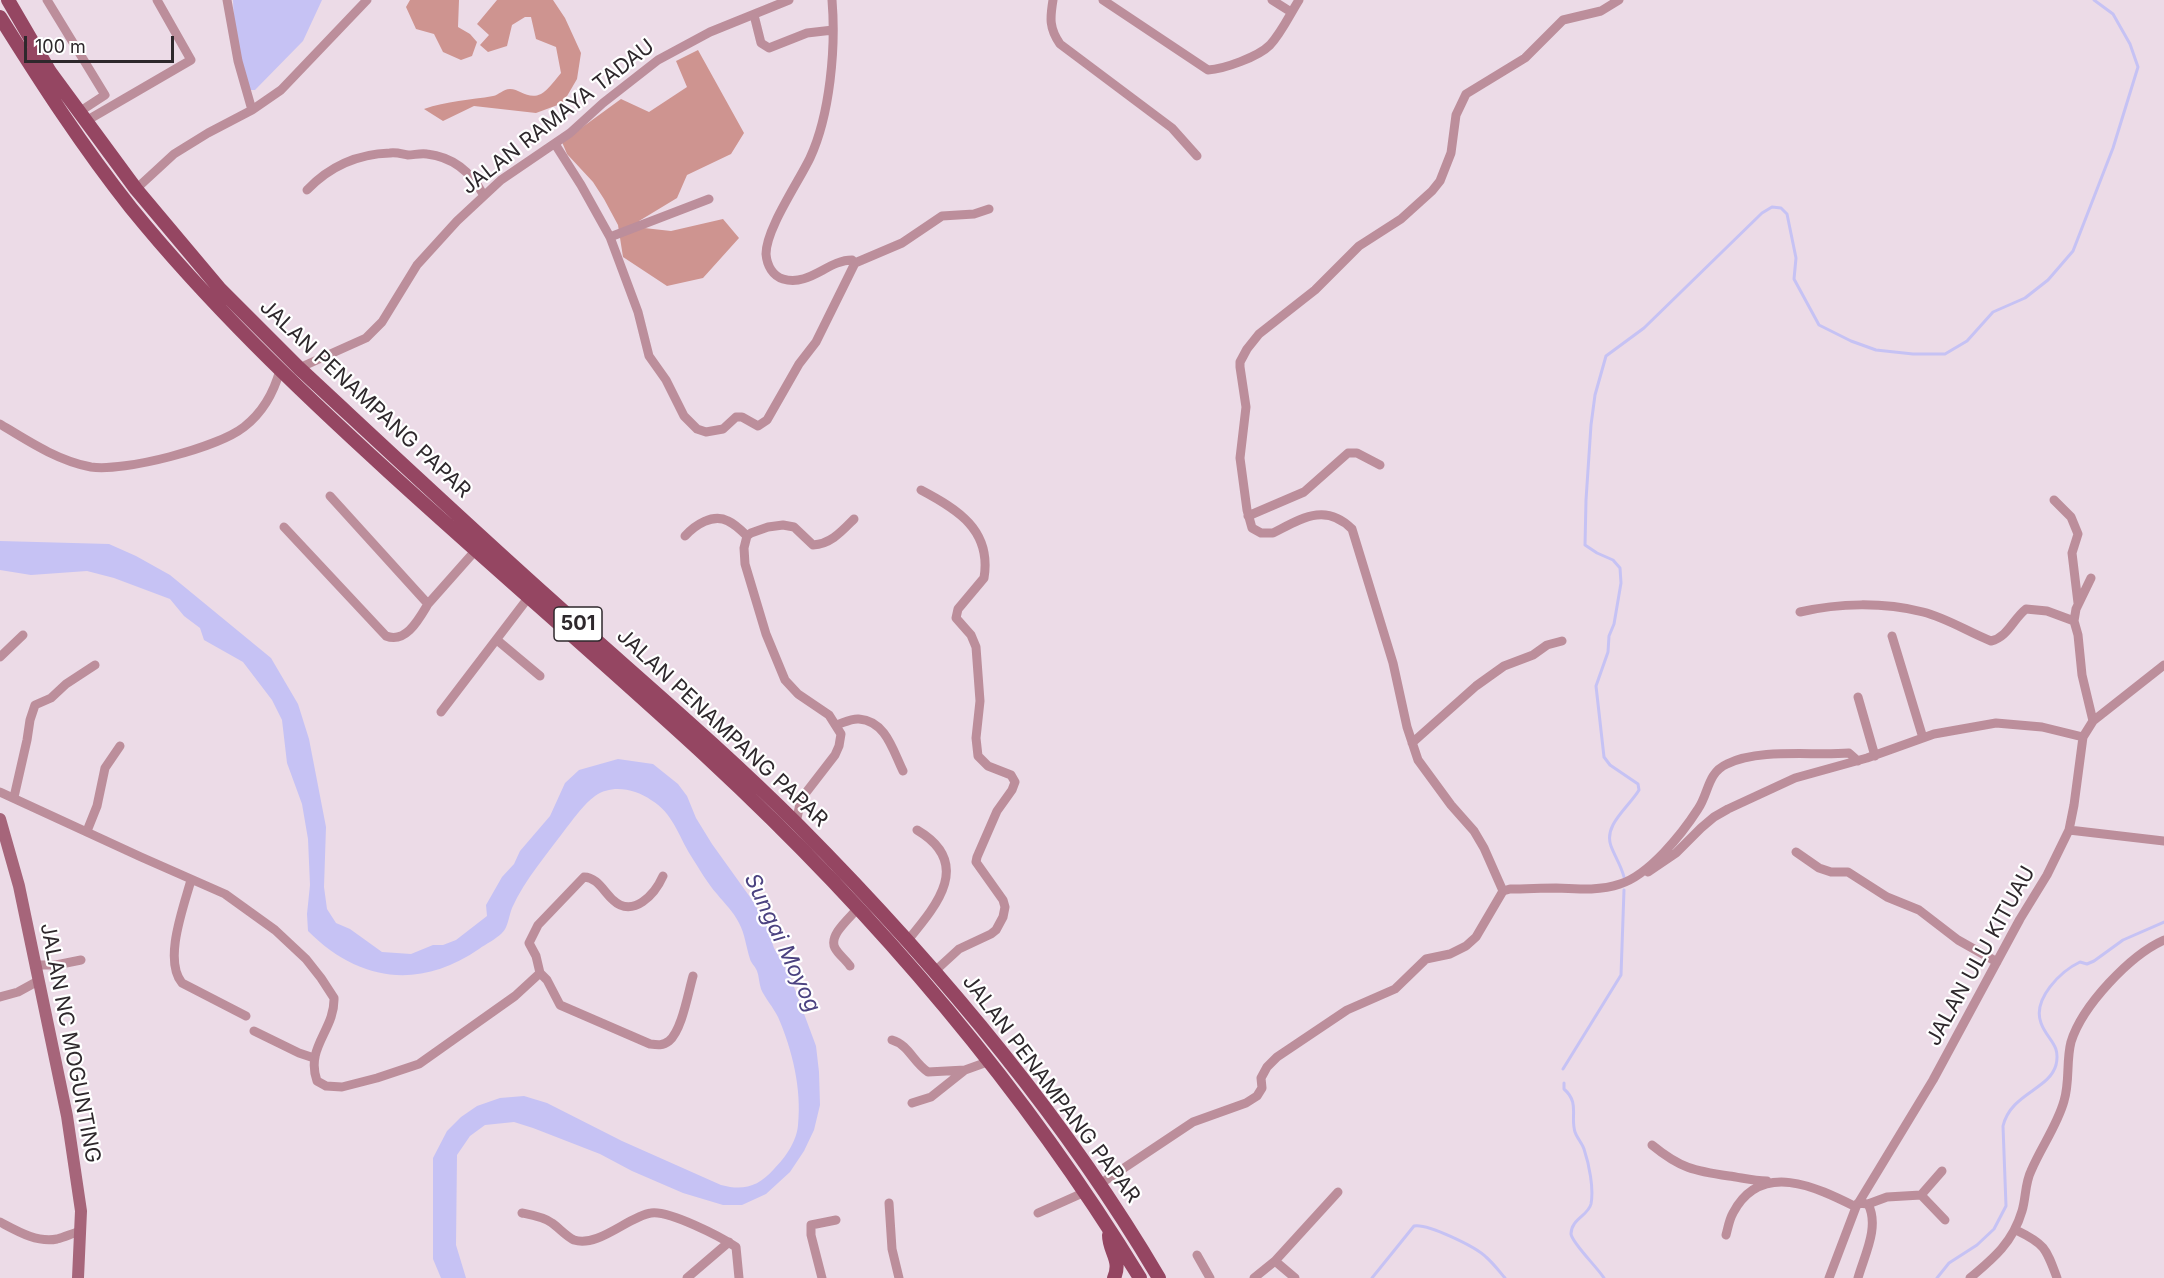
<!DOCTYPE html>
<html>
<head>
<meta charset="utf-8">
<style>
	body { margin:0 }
	#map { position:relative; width:2164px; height:1278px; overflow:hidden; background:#ecdbe7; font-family:Inter,sans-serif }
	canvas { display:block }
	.scale { position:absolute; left:24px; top:36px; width:150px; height:27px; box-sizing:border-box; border:3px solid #2e282c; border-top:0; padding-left:8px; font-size:18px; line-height:21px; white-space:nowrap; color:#2e282c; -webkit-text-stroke:4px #fff; paint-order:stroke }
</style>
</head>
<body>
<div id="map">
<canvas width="2164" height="1278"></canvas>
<div class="scale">100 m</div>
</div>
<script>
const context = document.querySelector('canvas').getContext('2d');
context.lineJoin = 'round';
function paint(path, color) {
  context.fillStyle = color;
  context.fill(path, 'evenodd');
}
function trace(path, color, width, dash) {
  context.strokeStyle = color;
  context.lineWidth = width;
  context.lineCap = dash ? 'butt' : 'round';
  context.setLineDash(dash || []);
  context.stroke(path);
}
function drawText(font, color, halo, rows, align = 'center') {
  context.font = font + ' Inter,sans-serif';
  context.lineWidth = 4.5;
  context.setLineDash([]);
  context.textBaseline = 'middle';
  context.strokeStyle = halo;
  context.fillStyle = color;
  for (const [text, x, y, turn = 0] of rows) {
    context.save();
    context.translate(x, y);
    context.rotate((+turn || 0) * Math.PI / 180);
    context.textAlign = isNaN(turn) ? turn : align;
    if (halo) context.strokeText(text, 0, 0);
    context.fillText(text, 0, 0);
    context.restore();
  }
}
paint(new Path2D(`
	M410,0h49l-1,27 12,7 7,8 -5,14 -11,4 -18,-8 -9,-18 -18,-5 -10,-22z
	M497,0h56l12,18 16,35 -4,26 -14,24 -27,10 -62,-7 -31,15 -19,-12c22,-8 47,-9 69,-13 6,-1 10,-7 17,-7 10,0 18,11 31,5 7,-4 15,-15 20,-21l-5,-26 -20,-8 -5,-22h-6l-13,8 -5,21 -19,6 -8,-7 9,-10 -12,-11z
	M698,50l46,83 -13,21 -44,21 -10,23 -38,23 5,7 27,3 52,-12 16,19 -36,40 -36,8 -44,-29 -5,-32 -14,-26 -11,-17 -26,-28 -5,-12 59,-43 28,13 38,-25 -11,-26z`), '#ce9490');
paint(new Path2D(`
	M233,0h89l-19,41 -48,49h-7l-14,-66z
	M0,541l109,3 27,12 34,19 101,83 27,46 11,35 17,88 -2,60 3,22 9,14 14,6 32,23 29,2 22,-9h10l13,-5 31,-24 -1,-11 16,-28 12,-13 6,-13 30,-35 15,-33 14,-13 39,-11 35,5 25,20 9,12 9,22 16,26 43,60 12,23 7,21 16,28 26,70 3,26 1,33 -6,25 -10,21 -14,21 -24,22 -24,11h-19l-40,-12 -51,-22 -32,-17 -67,-26 -19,-6 -29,3 -15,11 -13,19 -1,90 10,33h-25l-8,-19v-101l14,-27 14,-14 16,-11 23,-8 24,-2 23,7 75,38 99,44c22,6 37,2 53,-16 11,-11 23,-28 24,-44 4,-36 -6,-76 -20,-108 -5,-10 -13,-19 -17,-28 -2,-6 -2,-13 -4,-18 -2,-5 -6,-8 -7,-12 -4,-12 -5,-25 -11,-36 -6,-12 -14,-19 -22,-29 -10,-11 -18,-26 -26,-38 -13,-21 -18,-43 -40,-56 -16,-11 -39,-16 -56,-4 -11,8 -20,21 -28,31 -19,26 -42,52 -55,81 -3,7 -4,20 -10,25 -6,6 -16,11 -23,16 -60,41 -120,33 -171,-18l-1,-17 3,-29 -2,-46 -6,-35 -15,-41 -5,-43 -10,-20 -29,-38 -39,-22 -4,-12 -16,-12 -14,-17 -56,-21 -27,-7 -56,4 -31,-5z`), '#c6c2f4');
trace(new Path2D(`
	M1624,877c-3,-12 -9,-20 -13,-31 -8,-21 18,-39 28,-56l-1,-6 -28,-19 -6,-8 -8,-71 12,-34 1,-16 5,-12 7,-41 -1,-15 -7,-8 -16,-7 -12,-8 1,-45 5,-75 4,-30 11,-39 38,-28 118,-115 10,-6 9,1 6,6 9,44 -2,21 25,46 32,16 25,9 37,4h32l22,-13 26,-29 32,-14 23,-18 25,-29 40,-103 25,-81 -8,-23 -17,-30 -19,-14
	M1563,1069l58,-94 3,-85
	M1564,1083v6c16,14 6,27 11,43 2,6 7,11 9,17 5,15 10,39 7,55 -3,12 -20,15 -20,30 1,9 26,33 33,44
	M1372,1278l42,-52c13,-3 62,21 72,31 7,6 13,14 19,21
	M1937,1278l12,-15 28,-18 17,-16 12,-23 -3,-80c8,-33 46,-36 53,-61 5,-21 -9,-25 -15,-42 -9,-24 20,-52 39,-61l7,2 7,-3 29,-21 41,-18`), '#c6c2f4', 3);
trace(new Path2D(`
	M47,0l58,95 -26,17
	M1053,0c-3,18 -4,28 7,44l112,84 25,28
	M1103,0l105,70c16,-1 50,-13 62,-25 12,-13 20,-31 29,-45
	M1272,0l19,12
	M754,15l7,28 8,5 38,-15 26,-3
	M252,110l29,-20 86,-90
	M86,121l105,-61 -34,-60
	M555,144l26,41 29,52 28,75 11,44 17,24 18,36 13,13 9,3 17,-3 13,-12h6l16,9 9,-6 32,-56 17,-22 39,-79 -3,-3c-24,0 -43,27 -69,19 -10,-3 -16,-13 -17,-25 0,-25 32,-71 44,-96 20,-43 26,-110 22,-158
	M136,189l38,-35 34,-21 44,-23 -14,-49 -11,-61
	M307,190c22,-23 50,-36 83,-37 6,-1 12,1 18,2 6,0 12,-2 19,-1 26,3 45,19 57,42
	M610,237l99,-38
	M855,263l47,-20 40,-27 32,-2 15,-5
	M299,368l67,-30 16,-16 35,-57 40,-44 44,-41 69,-47 33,-30 55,-43 52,-28 79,-32
	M0,424c28,17 58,37 91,43 33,5 126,-19 153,-40 18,-14 30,-35 36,-57
	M921,490c36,19 71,40 63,88l-26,31 -2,9 15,17 5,12 4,54 -4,37 2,18 10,10 23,9 4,7 -3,8 -15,21 -20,46 -1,5 27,38 2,7 -2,10 -7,13 -5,4 -32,15 -24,22
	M330,496l98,108 47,-53
	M2054,500l17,17 7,17 -6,19 6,50
	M1248,516l56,-24 44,-39h9l23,12
	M284,527l102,109c20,8 33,-17 42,-32
	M685,536c10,-11 28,-23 43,-15 7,3 14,10 19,15
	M2091,578l-15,31 -2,12 4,14 4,40 11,46
	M1800,612c39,-9 83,-10 123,0 24,6 45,20 68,29 17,-4 22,-22 35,-32l21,2 27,10
	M1892,636l31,102
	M497,640l43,36
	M0,657l23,-22
	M1858,697l17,59
	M441,712l87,-114
	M836,725c7,-2 16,-7 23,-6 27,2 34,32 44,52
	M1412,743l64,-57 28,-20 29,-11 14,-10 15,-4
	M0,792l141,65 84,37 50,36 31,29 15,19 13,20c1,32 -29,49 -17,83l9,5 16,1 35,-9 42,-14 96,-68 25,-23
	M14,797l13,-57 3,-20 5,-15 16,-7 15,-14 29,-19
	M796,823l5,-24 34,-44 4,-9 2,-12 -12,-19 -31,-21 -13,-14 -19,-46 -21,-70 -1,-16 3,-12 4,-3 17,-6 15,-2 11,2 19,18c18,-1 29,-14 41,-26
	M2069,830l95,11
	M87,831l10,-25 8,-38 15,-22
	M1796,852l23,16 12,4h17l39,25 32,13 39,30 39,22
	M1648,872l28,-19 25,-25 13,-11 14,-8 67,-31 72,-20 67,-24 62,-11 46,4 41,10
	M663,876c-8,18 -30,43 -50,24 -9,-8 -16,-23 -29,-23l-46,48 -9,18 7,13 4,17 7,7 13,25 90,39c7,1 13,2 19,-3 13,-11 19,-48 24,-65
	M191,880c-7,26 -28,80 -9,103l64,33
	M1503,891l-19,-43 -10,-17 -23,-26 -33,-45 -11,-33 -14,-64 -41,-134c-27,-27 -51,-10 -79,4h-12l-9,-5 -5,-18 -7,-52 6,-51 -6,-40v-5l7,-13 12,-15 56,-44 44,-44 42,-27 31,-28 8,-10 11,-28 5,-38 10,-21 59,-36 38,-38 38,-9 18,-11
	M908,940c29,-35 65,-77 9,-110
	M36,965h20l25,-5
	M850,966c-4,-6 -12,-12 -15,-18 -7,-13 16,-31 23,-40
	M0,997l18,-5 20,-11
	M254,1031l45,22 15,5
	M892,1040c17,5 21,22 36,32l37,-2 25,-9
	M912,1103l19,-6 34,-27
	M1652,1145c28,23 42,26 77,31 14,2 25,5 38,5
	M1100,1184l93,-62 53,-19 11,-7 5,-8 -1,-10 6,-11 10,-10 70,-47 48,-21 31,-30 24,-5 16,-8 10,-9 27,-46 7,-2c16,0 31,-1 46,-1 21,1 44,3 64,-4 29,-9 62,-50 78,-75 11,-16 9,-36 29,-45 33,-16 86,-8 122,-11l9,8
	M1921,1195l21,-24
	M889,1203l3,46 7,29
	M1858,1203l10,1 19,-7 34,-2 24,25
	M522,1213c10,2 22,4 30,10 7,5 15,14 22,17 24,8 55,-24 77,-27 18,-3 70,24 85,34l3,31
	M1038,1213l47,-21
	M0,1222c17,9 37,21 57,17 8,-2 16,-6 24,-8
	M2016,1230c29,14 30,18 41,48
	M1726,1235c2,-7 3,-15 7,-22 28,-53 83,-26 123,-6
	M1197,1255l13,23
	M1275,1261l20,17
	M687,1278l42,-36
	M822,1278l-11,-43v-10l25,-5
	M1254,1278l21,-17 63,-69
	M1829,1278l27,-71 77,-127 87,-161 27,-44 22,-45 5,-25 9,-68 10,-16 71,-56
	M1858,1278c6,-22 22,-51 10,-74
	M1970,1278c24,-20 43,-36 52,-67 4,-13 3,-28 9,-40 10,-24 26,-45 33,-70 6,-19 2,-40 7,-59 11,-36 59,-87 93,-102`), '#bc8e9b', 9);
trace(new Path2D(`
	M0,819l19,67 48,230 14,95 -3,67`), '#a6657a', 12);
trace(new Path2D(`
	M8,0l42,72 86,117 84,100 79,79c83,77 166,155 251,231 83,75 169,147 248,226 134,135 264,288 361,453
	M0,17c42,67 82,129 131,191 78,96 167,181 258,264 105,96 214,189 319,286 166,154 314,327 432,520
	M1109,1235c0,17 13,25 5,43`), '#954662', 14);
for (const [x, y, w] of [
	[578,624,48]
]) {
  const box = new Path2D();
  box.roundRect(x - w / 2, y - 17, w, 34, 4.5);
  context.fillStyle = '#fff';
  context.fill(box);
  trace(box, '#2e282c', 1.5);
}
drawText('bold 20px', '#2e282c', null, [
	["501",578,624]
]);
drawText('21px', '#2e282c', '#fff', [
	["JALAN RAMAYA TADAU",558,117,-38],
	["JALAN PENAMPANG PAPAR",365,399,43],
	["JALAN PENAMPANG PAPAR",722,728,43],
	["JALAN ULU KITUAU",1981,956,-61],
	["JALAN NC MOGUNTING",70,1043,79],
	["JALAN PENAMPANG PAPAR",1051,1089,53]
]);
drawText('italic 22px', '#4b4280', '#fff', [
	["Sungai Moyog",782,943,65]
]);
</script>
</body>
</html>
